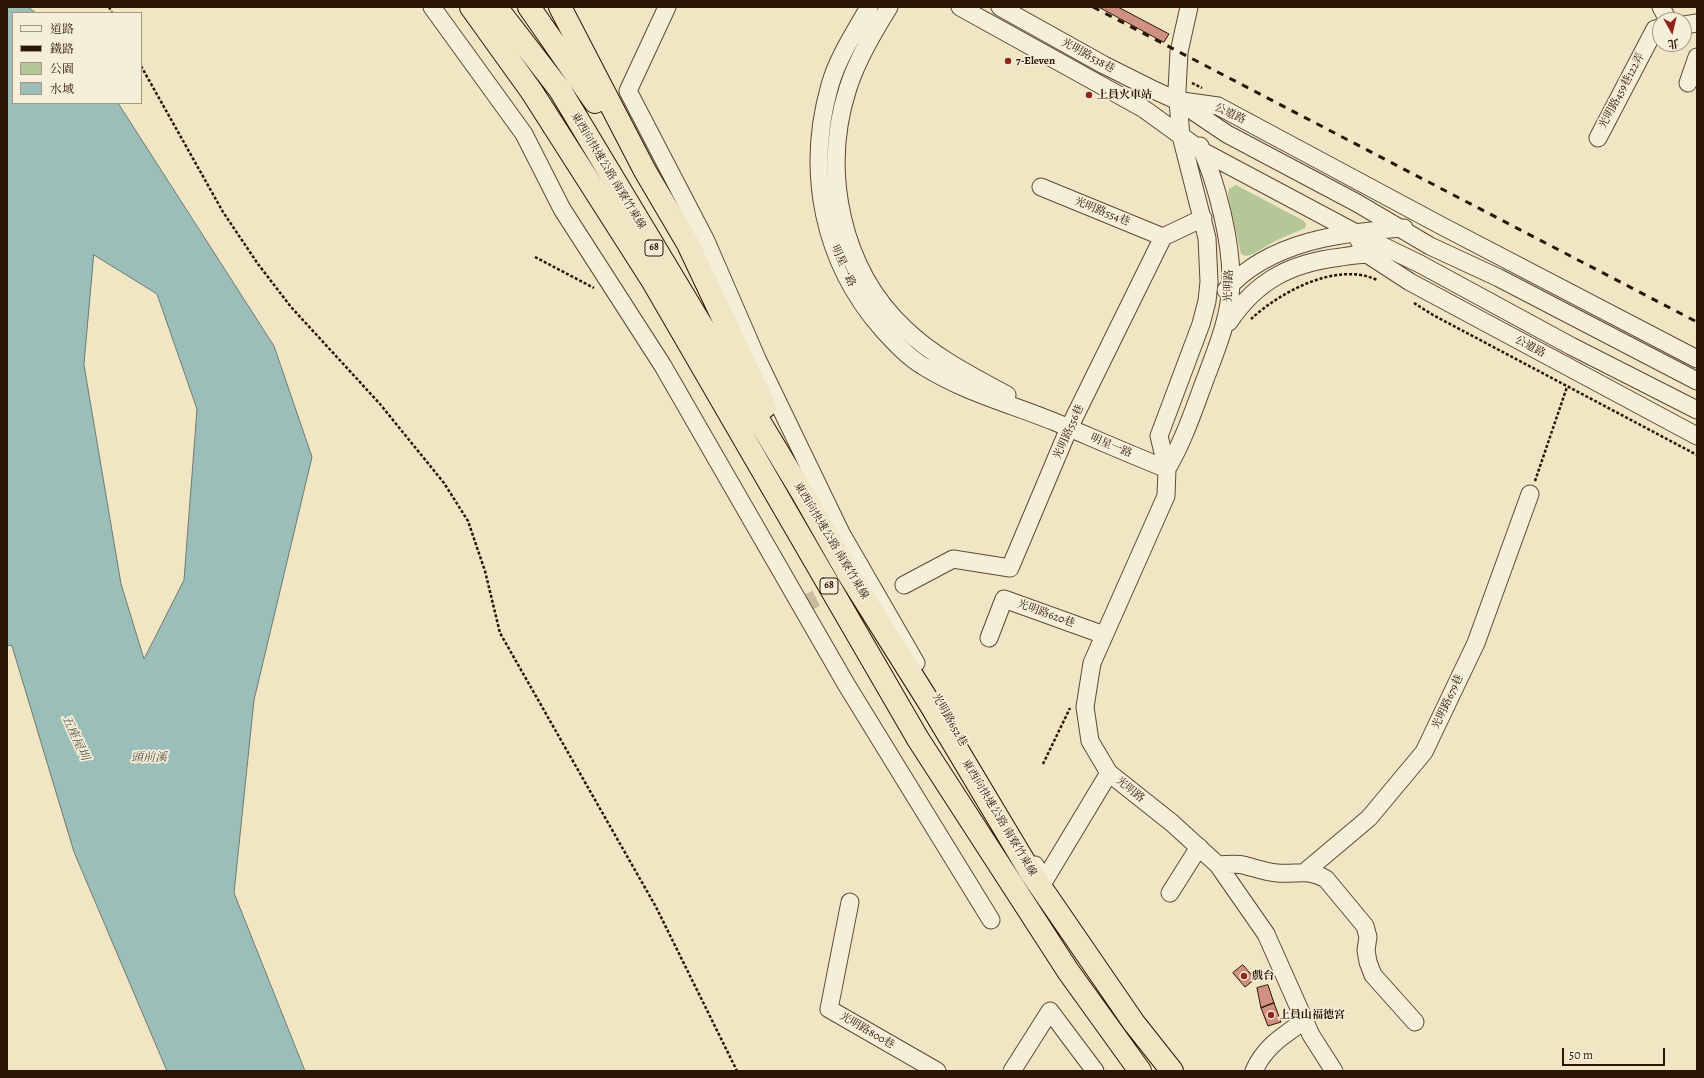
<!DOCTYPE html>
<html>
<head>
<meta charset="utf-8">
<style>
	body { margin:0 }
	#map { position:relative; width:1704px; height:1078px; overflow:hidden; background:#f0e6c4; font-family:Alegreya,"Noto Serif TC",serif }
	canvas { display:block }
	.frame { position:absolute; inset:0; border:8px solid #2b1505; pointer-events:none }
	.legend { position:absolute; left:12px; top:12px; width:130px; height:92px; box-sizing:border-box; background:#f5efd9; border:1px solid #a49884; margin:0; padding:5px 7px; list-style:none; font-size:12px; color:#2b1505 }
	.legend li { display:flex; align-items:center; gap:8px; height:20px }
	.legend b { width:20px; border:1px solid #a49884 }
	.north { position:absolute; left:1652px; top:12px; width:40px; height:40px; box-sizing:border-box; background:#f5efd9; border:1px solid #a49884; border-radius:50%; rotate:172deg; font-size:11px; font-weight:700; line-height:16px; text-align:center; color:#2b1505 }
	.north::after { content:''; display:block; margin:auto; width:14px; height:18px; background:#8f2418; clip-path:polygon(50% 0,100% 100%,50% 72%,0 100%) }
	.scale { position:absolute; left:1562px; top:1048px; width:103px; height:18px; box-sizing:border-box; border:2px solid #2b1505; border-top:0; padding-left:5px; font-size:12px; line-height:14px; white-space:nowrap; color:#2b1505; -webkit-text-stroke:3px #f5efd9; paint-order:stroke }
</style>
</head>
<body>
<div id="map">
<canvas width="1704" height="1078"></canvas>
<div class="frame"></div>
<ul class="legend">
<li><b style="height:5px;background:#f5efd9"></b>道路</li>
<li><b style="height:5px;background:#2b1505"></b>鐵路</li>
<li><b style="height:11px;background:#b5c698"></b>公園</li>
<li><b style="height:11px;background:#9bbeb9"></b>水域</li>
</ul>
<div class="north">北</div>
<div class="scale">50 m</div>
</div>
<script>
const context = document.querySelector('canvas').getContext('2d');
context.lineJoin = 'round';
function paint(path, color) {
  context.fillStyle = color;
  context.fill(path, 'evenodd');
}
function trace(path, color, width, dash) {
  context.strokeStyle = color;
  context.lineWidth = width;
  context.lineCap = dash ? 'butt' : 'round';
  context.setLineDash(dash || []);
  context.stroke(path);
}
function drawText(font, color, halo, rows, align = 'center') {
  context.font = font + ' Alegreya,"Noto Serif TC",serif';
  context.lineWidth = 3.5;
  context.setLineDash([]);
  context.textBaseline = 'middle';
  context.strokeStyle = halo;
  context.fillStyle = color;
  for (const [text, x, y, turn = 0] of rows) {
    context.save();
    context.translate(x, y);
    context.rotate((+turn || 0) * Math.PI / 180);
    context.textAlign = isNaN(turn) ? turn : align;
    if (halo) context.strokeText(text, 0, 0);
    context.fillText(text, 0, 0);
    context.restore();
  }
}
paint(new Path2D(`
	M1236,185l68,36 2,3 -1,4 -30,13 -22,13 -7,2 -5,-2 -13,-59 1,-6z`), '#b5c698');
const water = new Path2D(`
	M7,7h21l8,6h-23v90h105l156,243 38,111 -58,243 -20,193 71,178h-138l-93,-219 -62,-206 -5,-1zM94,255l63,39 40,115 -13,171 -40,79 -23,-75 -37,-219z`);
paint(water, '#9bbeb9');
trace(water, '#6e7a71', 1);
const building = new Path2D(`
	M1099,7h19l51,27 -5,8z
	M1243,965l12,14 -10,8 -12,-14z
	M1268,985l6,18 -13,5 -4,-20z
	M1274,1003l7,19 -13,4 -7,-18z`);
paint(building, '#d09182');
trace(building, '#2b1505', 1);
trace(new Path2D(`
	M801,606l42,-21`), '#c9bc9e', 17, [17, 8]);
const minor = new Path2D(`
	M432,7l92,127 38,75 101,157 183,318 145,236
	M667,7l-39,84 78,150 52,120 83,172 75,130
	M869,7c-14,25 -31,50 -39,78 -25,87 -7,177 53,245 12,13 25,27 40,36 41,26 88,38 132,56 38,16 74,32 112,47
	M889,7c-16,26 -32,53 -41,81 -27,83 -7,181 57,241 29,28 67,47 102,66
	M960,7l184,102 58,42 152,81 66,32 151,82 126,64
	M1000,7l104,58 52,26 22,10 49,33 130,69 73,43 69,32 198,103
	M1189,7l-10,45 -2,38 4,46 26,102 2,44 -2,19 -6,23 -42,112 8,33 -1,27 -74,167 -7,44 5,34 19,32 63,50 46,42 48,69 45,101 23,36
	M1661,7l7,13
	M1684,25l13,-2
	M1688,83l9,-26
	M1182,101l36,5 222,119 257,134
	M1598,138l57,-109 5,-1
	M1041,187l122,50
	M1354,232l13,22 43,28 287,154
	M1226,290c43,-49 117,-58 178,-62
	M1229,322c28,-42 62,-59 112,-65 12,-2 24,-4 36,-2
	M1167,469c17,-29 27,-60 39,-92 11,-29 24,-61 25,-93 1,-41 -14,-101 -31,-138
	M904,585l49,-26 57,9 59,-140 94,-191 40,-19
	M989,638l15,-39 100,36
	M1035,865l9,16 65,-108
	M1218,865c8,0 18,-2 25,0 12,3 22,7 34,8 20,2 30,-5 49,6l39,47 3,11 -2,13 2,12 5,13 42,47
	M1306,871l63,-53 55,-66 52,-109 54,-149
	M1170,893l29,-46
	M850,902l-21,107 108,62
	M1012,1071l38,-60 45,60
	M1254,1071c10,-24 30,-36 50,-50`);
const highway = new Path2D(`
	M471,7l61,85 120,188 266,459 150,232 72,100
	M496,7l64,83 243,404 46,81 81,129 101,169 103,150 38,48
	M529,7l66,95
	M560,7l85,164 43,73 77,163`);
trace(minor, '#5c4935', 19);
trace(highway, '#2b1505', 24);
trace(new Path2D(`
	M109,7l3,6
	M141,66l82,146 35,52 33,43 89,97 64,79 24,38 17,50 15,62 156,274 81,164
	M1192,83l10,5
	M535,257l59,31
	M1414,303l19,12 264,140
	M1251,319c29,-27 86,-58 126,-39
	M1535,481l32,-94
	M1043,764l27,-56`), '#2b1505', 2.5, [3, 2]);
trace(minor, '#f5efd9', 17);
trace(highway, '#f0e6c4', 22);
trace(new Path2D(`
	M1093,7l604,315`), '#2b1505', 3, [7, 7]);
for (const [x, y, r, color] of [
	[1008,61,4,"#8f2418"],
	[1089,95,4,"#8f2418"],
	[1244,976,4,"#8f2418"],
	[1271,1015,4,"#8f2418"]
]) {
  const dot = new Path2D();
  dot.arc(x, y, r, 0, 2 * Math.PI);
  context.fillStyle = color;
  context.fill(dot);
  trace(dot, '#f5efd9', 1.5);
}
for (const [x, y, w] of [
	[654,248,18],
	[829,586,18]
]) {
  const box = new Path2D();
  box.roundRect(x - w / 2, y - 8, w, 16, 3);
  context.fillStyle = '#f5efd9';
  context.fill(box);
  trace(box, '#2b1505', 1);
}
drawText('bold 10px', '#2b1505', null, [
	["68",654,248],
	["68",829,586]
]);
drawText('11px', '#2b1505', '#f5efd9', [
	["光明路538巷",1088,56,29],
	["光明路459巷122弄",1622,91,-62],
	["公道路",1230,114,25],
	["東西向快速公路 南寮竹東線",608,171,59],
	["光明路554巷",1102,212,22],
	["明星一路",843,266,66],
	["光明路",1229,286,-88],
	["公道路",1530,347,28],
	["光明路556巷",1069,432,-66],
	["明星一路",1111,446,23],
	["東西向快速公路 南寮竹東線",831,541,59],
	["光明路620巷",1046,614,20],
	["光明路679巷",1448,702,-65],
	["光明路652巷",949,720,60],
	["光明路",1130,790,39],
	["東西向快速公路 南寮竹東線",999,818,59],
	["光明路800巷",867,1031,30]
]);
drawText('bold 11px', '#2b1505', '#f5efd9', [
	["7-Eleven",1016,61],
	["上員火車站",1097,95],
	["戲台",1252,976],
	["上員山福德宮",1279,1015]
], 'left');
drawText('italic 12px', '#525044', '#f5efd9', [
	["五座屋圳",75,738,65],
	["頭前溪",149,758]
]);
</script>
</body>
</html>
